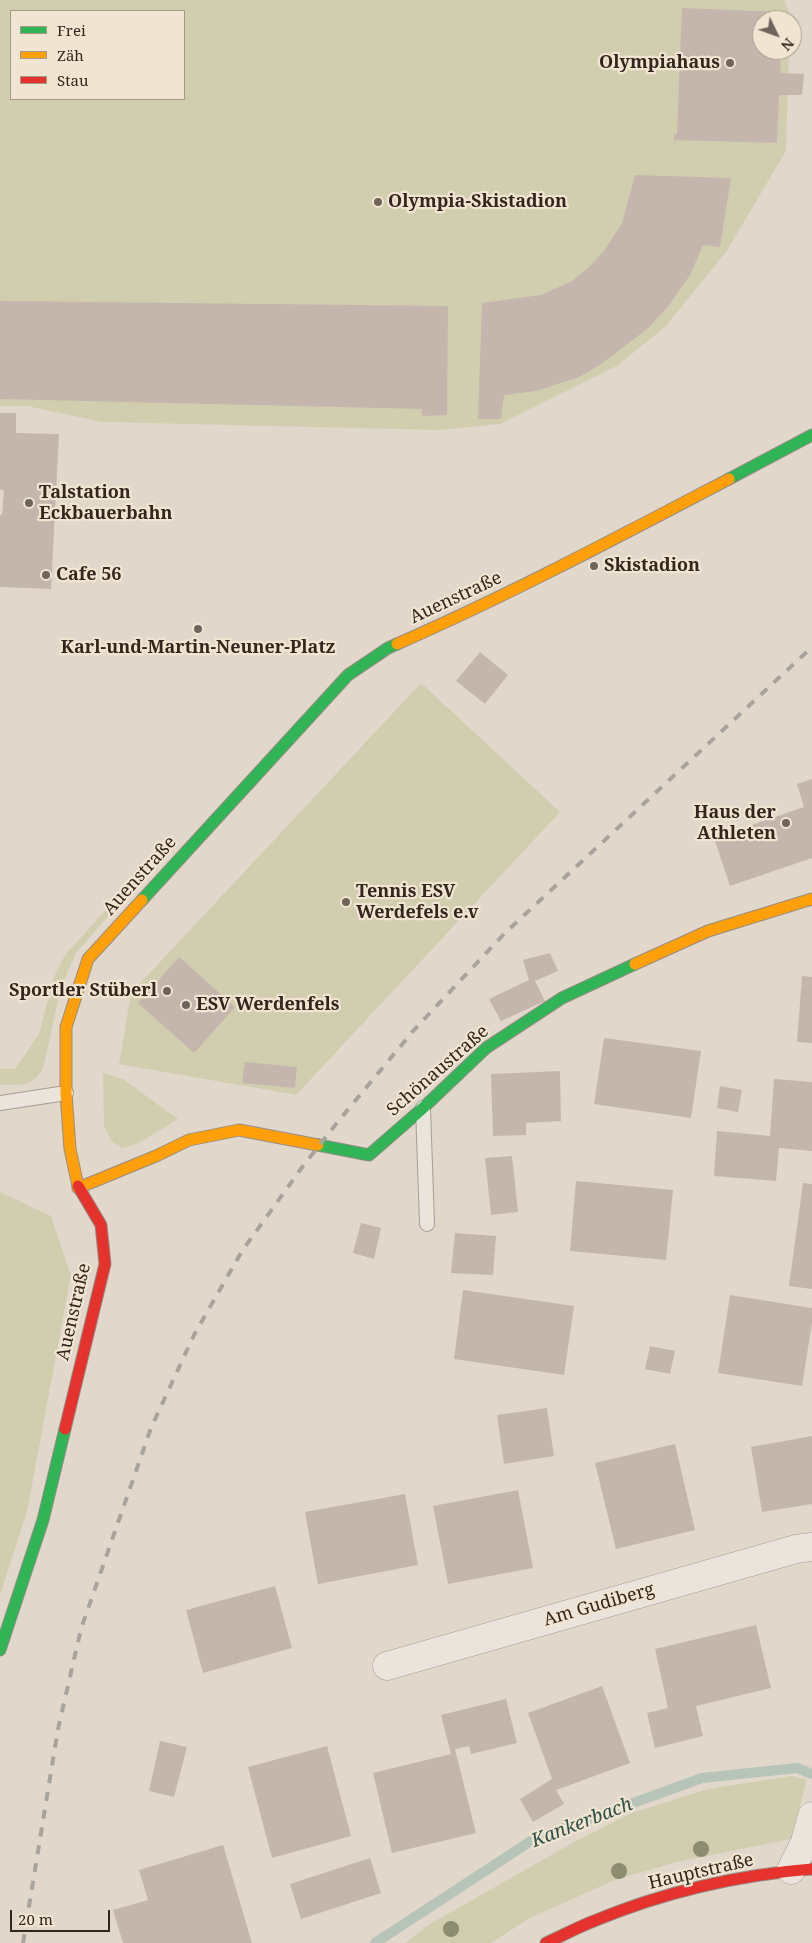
<!DOCTYPE html>
<html>
<head>
<meta charset="utf-8">
<style>
	body { margin:0 }
	#map { position:relative; width:812px; height:1943px; overflow:hidden; background:#e1d8cb; font-family:"Noto Serif",serif }
	canvas { display:block }
	.legend { position:absolute; left:10px; top:10px; width:175px; height:90px; box-sizing:border-box; background:#f1e5d2; border:1px solid #a5998a; margin:0; padding:6px 9px; list-style:none; font-size:15px; color:#32261e }
	.legend li { display:flex; align-items:center; gap:10px; height:25px }
	.legend b { width:25px; border:1px solid #a5998a }
	.north { position:absolute; left:752px; top:10px; width:50px; height:50px; box-sizing:border-box; background:#f1e5d2; border:1px solid #a5998a; border-radius:50%; rotate:132deg; font-size:14px; font-weight:700; line-height:20px; text-align:center; color:#32261e }
	.north::after { content:''; display:block; margin:auto; width:18px; height:22px; background:#6f645b; clip-path:polygon(50% 0,100% 100%,50% 72%,0 100%) }
	.scale { position:absolute; left:10px; top:1910px; width:100px; height:22px; box-sizing:border-box; border:2px solid #32261e; border-top:0; padding-left:6px; font-size:15px; line-height:18px; white-space:nowrap; color:#32261e; -webkit-text-stroke:4px #f1e5d2; paint-order:stroke }
</style>
</head>
<body>
<div id="map">
<canvas width="812" height="1943"></canvas>
<ul class="legend">
<li><b style="height:6px;background:#30b455"></b>Frei</li>
<li><b style="height:6px;background:#ff9f0a"></b>Zäh</li>
<li><b style="height:6px;background:#e5322d"></b>Stau</li>
</ul>
<div class="north">N</div>
<div class="scale">20 m</div>
</div>
<script>
const context = document.querySelector('canvas').getContext('2d');
context.lineJoin = 'round';
function paint(path, color) {
  context.fillStyle = color;
  context.fill(path, 'evenodd');
}
function trace(path, color, width, dash) {
  context.strokeStyle = color;
  context.lineWidth = width;
  context.lineCap = dash ? 'butt' : 'round';
  context.setLineDash(dash || []);
  context.stroke(path);
}
function drawText(font, color, halo, rows, align = 'center') {
  context.font = font + ' "Noto Serif",serif';
  context.lineWidth = 4.5;
  context.setLineDash([]);
  context.textBaseline = 'middle';
  context.strokeStyle = halo;
  context.fillStyle = color;
  for (const [text, x, y, turn = 0] of rows) {
    context.save();
    context.translate(x, y);
    context.rotate((+turn || 0) * Math.PI / 180);
    context.textAlign = isNaN(turn) ? turn : align;
    if (halo) context.strokeText(text, 0, 0);
    context.fillText(text, 0, 0);
    context.restore();
  }
}
paint(new Path2D(`
	M0,0h784l6,14v6h-28v30h27l-3,101 -60,101 -61,75 -48,39 -117,58 -62,6 -336,-8 -75,-16h-27zM11,11h173v88h-173z
	M421,683l139,129 -264,283 -177,-31 12,-71z
	M153,865l-77,88 -15,34 -18,82c-12,19 -22,15 -43,16v-16h15l24,-35 15,-57 11,-22 77,-85z
	M103,1073l20,6 55,40 -39,24 -17,5 -10,-6 -8,-16z
	M0,1192l51,24 20,59 -44,237 -27,83z
	M792,1776l15,4 -16,59 -114,23 -62,18 -85,38 -39,25h-86l25,-19 144,-82 58,-29 76,-24z`), '#d1ceaf');
trace(new Path2D(`
	M375,1943l159,-104 168,-61 95,-10 15,6`), '#b7c4ba', 10);
paint(new Path2D(`
	M682,8l100,4v8h-20v30h19l-1,23 24,1 -2,21h-23l-2,48 -103,-3v-6h3z
	M635,175l96,3 -11,69 -17,-2 -13,30 -23,33 -20,21 -47,36 -21,12 -43,14 -32,4 -3,24h-23l4,-116 59,-8 31,-14 17,-14 15,-16 18,-28z
	M0,301l448,5 -1,109 -25,1v-7l-422,-10z
	M0,413h16v20l43,1 -8,155 -51,-2v-72h2l2,-25h-4z
	M480,652l28,23 -23,29 -29,-23z
	M812,779v79l-82,28 -16,-48 90,-31 -7,-23z
	M550,953l8,18 -23,10 10,20 -44,20 -12,-22 40,-19 -6,-20z
	M179,957l56,50 -41,46 -56,-50z
	M802,976l10,1v66l-15,-1z
	M604,1038l97,13 -10,67 -97,-14z
	M245,1062l52,5 -2,21 -53,-5z
	M560,1071l1,50 -35,2v12l-33,1 -2,-62z
	M774,1079l38,3v69l-33,-3 -3,33 -62,-5 3,-45 53,5z
	M720,1086l22,4 -4,22 -21,-4z
	M512,1156l6,56 -27,3 -6,-57z
	M576,1181l97,9 -7,70 -96,-9z
	M803,1183l9,1v105l-23,-3z
	M361,1223l20,5 -7,31 -21,-6z
	M455,1233l41,3 -3,39 -42,-2z
	M463,1290l111,16 -10,69 -110,-16z
	M730,1295l82,13v15l-10,63 -84,-13z
	M650,1346l25,5 -5,23 -25,-5z
	M547,1408l7,48 -50,8 -7,-49z
	M812,1436v68l-50,8 -11,-65z
	M675,1444l20,86 -79,19 -21,-86z
	M518,1490l15,78 -85,16 -15,-78z
	M405,1494l13,71 -100,19 -13,-72z
	M275,1586l17,62 -89,25 -17,-63z
	M756,1625l15,63 -75,18 7,30 -48,12 -8,-35 21,-5 -13,-59z
	M602,1686l28,77 -74,27 8,14 -31,18 -13,-23 32,-20 -24,-66z
	M506,1699l11,44 -46,11 -2,-8 -14,3 21,84 -84,20 -19,-80 78,-19 -10,-39z
	M160,1741l27,6 -13,50 -25,-6z
	M327,1746l24,90 -79,22 -24,-91z
	M223,1845l29,98h-129l-10,-33 35,-10 -9,-30z
	M370,1858l11,35 -80,26 -11,-35z`), '#c4b6ad');
const lane = new Path2D(`
	M0,1103l66,-10
	M423,1108l4,116`);
const street = new Path2D(`
	M387,1666l409,-117 16,-2
	M791,1870l14,-28 7,-26`);
const fast = new Path2D(`
	M729,479l83,-44
	M142,900l206,-225 40,-27 9,-4
	M318,1145l51,10 54,-47 63,-60 76,-50 73,-34
	M0,1650l43,-130 22,-91`);
const slow = new Path2D(`
	M397,644c114,-50 223,-108 332,-165
	M635,964l73,-33 104,-32
	M78,1186l-8,-37 -4,-56v-66l22,-68 54,-59
	M78,1188l78,-32 33,-16 50,-10 79,15`);
const jam = new Path2D(`
	M65,1429l40,-165 -4,-39 -23,-39
	M546,1943c16,-7 32,-16 48,-22 70,-29 144,-46 218,-52`);
trace(lane, '#a69e95', 16);
trace(street, '#a69e95', 29);
trace(fast, '#958d85', 13);
trace(slow, '#958d85', 13);
trace(jam, '#958d85', 13);
trace(lane, '#eae4dc', 14);
trace(street, '#eae4dc', 28);
trace(fast, '#30b455', 11);
trace(slow, '#ff9f0a', 11);
trace(jam, '#e5322d', 11);
trace(new Path2D(`
	M23,1943l35,-214 23,-100 70,-201 43,-93 48,-84 61,-85 37,-47 74,-89 91,-97 307,-286`), '#a8a39d', 4, [9, 9]);
context.fillStyle = '#8c8c71';
for (const [x, y] of [
	[701,1849],
	[619,1871],
	[451,1929]
]) {
  context.beginPath();
  context.arc(x, y, 8, 0, 2 * Math.PI);
  context.fill();
}
for (const [x, y, r, color] of [
	[730,63,5,"#6f645b"],
	[378,202,5,"#6f645b"],
	[29,503,5,"#6f645b"],
	[594,566,5,"#6f645b"],
	[46,575,5,"#6f645b"],
	[198,629,5,"#6f645b"],
	[786,823,5,"#6f645b"],
	[346,902,5,"#6f645b"],
	[167,991,5,"#6f645b"],
	[186,1005,5,"#6f645b"]
]) {
  const dot = new Path2D();
  dot.arc(x, y, r, 0, 2 * Math.PI);
  context.fillStyle = color;
  context.fill(dot);
  trace(dot, '#f1e5d2', 2);
}
drawText('bold 18px', '#32261e', '#f1e5d2', [
	["Olympiahaus",720,63,"right"],
	["Olympia-Skistadion",388,202],
	["Talstation",39,493],
	["Eckbauerbahn",39,514],
	["Skistadion",604,566],
	["Cafe 56",56,575],
	["Karl-und-Martin-Neuner-Platz",198,648,"center"],
	["Haus der",776,813,"right"],
	["Athleten",776,834,"right"],
	["Tennis ESV",356,892],
	["Werdefels e.v",356,913],
	["Sportler Stüberl",157,991,"right"],
	["ESV Werdenfels",196,1005]
], 'left');
drawText('18px', '#32261e', '#f1e5d2', [
	["Auenstraße",456,598,-25],
	["Auenstraße",140,876,-48],
	["Schönaustraße",438,1071,-41],
	["Auenstraße",74,1312,-77],
	["Am Gudiberg",599,1605,-16],
	["Hauptstraße",701,1872,-13]
]);
drawText('italic 19px', '#2f514b', '#f1e5d2', [
	["Kankerbach",582,1823,-21]
]);
</script>
</body>
</html>
